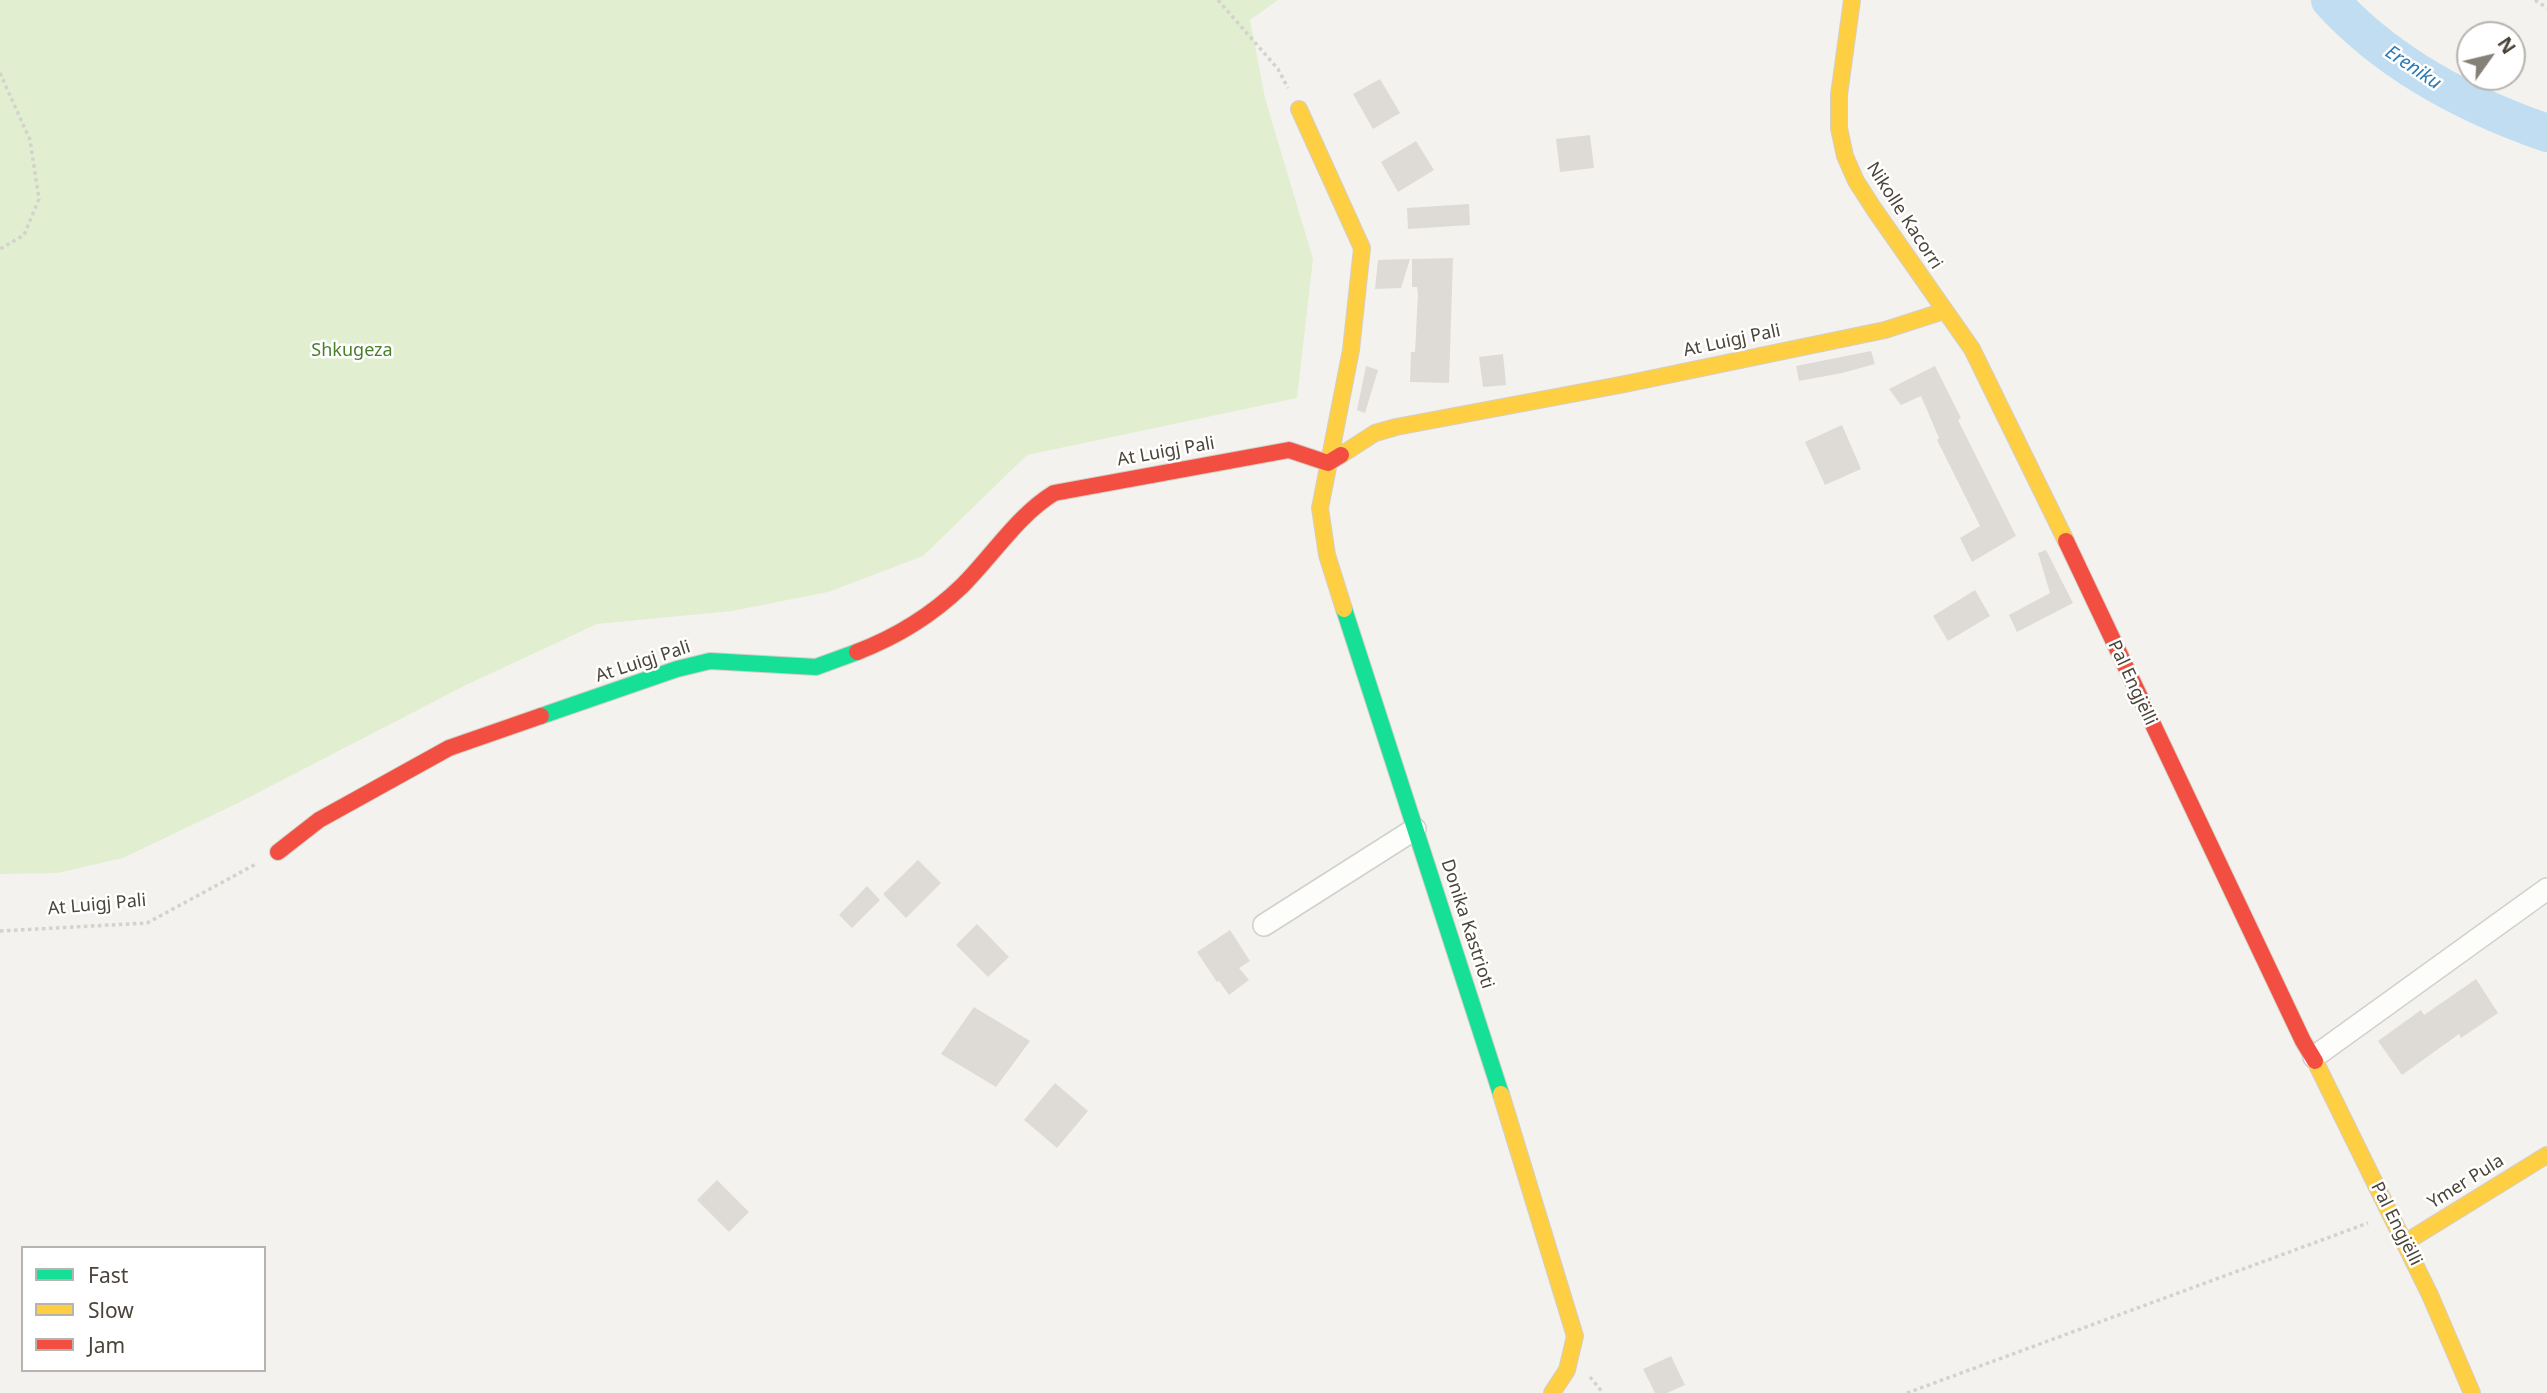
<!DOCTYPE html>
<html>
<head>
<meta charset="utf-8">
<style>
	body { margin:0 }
	#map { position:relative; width:2547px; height:1393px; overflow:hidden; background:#f4f2ee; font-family:"Noto Sans",sans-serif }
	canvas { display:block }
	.legend { position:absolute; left:21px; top:1246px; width:245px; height:126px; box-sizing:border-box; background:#fff; border:2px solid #b7b4b0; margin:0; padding:9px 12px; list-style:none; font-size:21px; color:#4b4439 }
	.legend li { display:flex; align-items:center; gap:14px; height:35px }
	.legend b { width:35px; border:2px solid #b7b4b0 }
	.north { position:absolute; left:2456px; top:21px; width:70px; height:70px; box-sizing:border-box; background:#fff; border:2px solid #b7b4b0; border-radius:50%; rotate:56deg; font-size:19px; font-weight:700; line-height:28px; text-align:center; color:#4b4439 }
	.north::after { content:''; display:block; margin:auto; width:24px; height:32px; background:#868178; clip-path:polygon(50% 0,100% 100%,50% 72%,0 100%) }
</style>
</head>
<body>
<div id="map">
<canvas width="2547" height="1393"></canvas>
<ul class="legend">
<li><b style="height:9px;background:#16e098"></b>Fast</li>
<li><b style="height:9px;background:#ffcf43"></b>Slow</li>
<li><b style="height:9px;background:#f24e42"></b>Jam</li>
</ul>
<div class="north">N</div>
</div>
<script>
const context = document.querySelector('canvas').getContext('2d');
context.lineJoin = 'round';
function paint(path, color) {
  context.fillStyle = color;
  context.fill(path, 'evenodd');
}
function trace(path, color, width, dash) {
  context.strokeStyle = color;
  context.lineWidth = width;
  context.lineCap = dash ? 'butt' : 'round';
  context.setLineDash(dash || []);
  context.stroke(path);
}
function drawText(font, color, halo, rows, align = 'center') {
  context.font = font + ' "Noto Sans",sans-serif';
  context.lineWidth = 5;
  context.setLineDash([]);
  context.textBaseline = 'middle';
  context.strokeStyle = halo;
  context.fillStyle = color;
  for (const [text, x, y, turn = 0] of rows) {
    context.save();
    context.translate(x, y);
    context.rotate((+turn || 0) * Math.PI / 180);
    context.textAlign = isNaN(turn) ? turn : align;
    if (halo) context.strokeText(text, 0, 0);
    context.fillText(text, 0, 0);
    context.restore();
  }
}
paint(new Path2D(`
	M0,0h1278l-28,20 15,78 48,161 -16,139 -270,57 -104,101 -95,36 -96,19 -135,13 -131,61 -228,118 -115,55 -66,15 -57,1z`), '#e1eecf');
trace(new Path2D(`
	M2330,0c58,64 136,105 217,133`), '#c0ddf1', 38);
paint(new Path2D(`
	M1380,79l20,34 -27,16 -20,-35z
	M1590,135l4,33 -34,4 -4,-33z
	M1416,141l18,29 -36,22 -17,-30z
	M1469,204l1,21 -62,4 -1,-21z
	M1453,258l-4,125 -39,-1 1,-30h4l3,-58 -1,-7h-5v-28z
	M1410,259l-9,29 -26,1 3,-29z
	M1871,351l4,13 -33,9 -43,8 -3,-15z
	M1503,354l3,31 -23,2 -4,-30z
	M1366,366l12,4 -13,43 -8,-3z
	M1935,366l26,52 -3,2 58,116 -44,26 -12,-24 20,-12 -43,-86 2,-2 -18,-42 -20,9 -12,-16z
	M1842,425l19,44 -36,16 -20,-43z
	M2046,550l27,53 -56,29 -8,-17 41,-22 -12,-40z
	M1975,590l15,26 -42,25 -15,-25z
	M918,860l23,23 -35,35 -23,-24z
	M867,886l13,14 -28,28 -13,-13z
	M977,924l32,33 -21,20 -32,-32z
	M1230,930l20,31 -11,7 10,12 -20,15 -10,-14 -2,1 -20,-30z
	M2476,979l22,34 -37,25 -2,-4 -57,41 -24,-34 43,-31 3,5z
	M974,1007l56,34 -34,46 -55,-33z
	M1055,1083l33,28 -31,37 -33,-28z
	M717,1180l32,32 -20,20 -32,-32z
	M1671,1356l14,29 -18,8h-12l-12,-24z`), '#dedbd6');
const street = new Path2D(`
	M1264,925l151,-96
	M2314,1057l233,-168`);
const fast = new Path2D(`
	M1344,609l157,485
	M541,716l136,-47 33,-8 106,6 41,-15`);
const slow = new Path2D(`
	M1852,0l-13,95v33l6,28 11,25 18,28 98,140 94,192
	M1299,109l63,139 -11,102 -31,158 7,47 17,54
	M1341,455l34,-22 21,-6 229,-43 260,-54 59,-19
	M2315,1061l115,234 42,98
	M1501,1094l74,242 -8,34 -15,23
	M2406,1242l141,-87`);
const jam = new Path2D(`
	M2066,541l237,500 12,20
	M857,652c39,-15 75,-37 105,-66 31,-31 55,-70 92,-93l235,-43 39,13 13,-8
	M278,852l41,-32 130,-72 92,-32`);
trace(street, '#d2d0cb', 24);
trace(fast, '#d3cfc5', 18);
trace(slow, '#d3cfc5', 18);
trace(jam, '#d3cfc5', 18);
trace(new Path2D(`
	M1218,0l60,69 10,19
	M2535,0l12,8
	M0,73l30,67 9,59 -15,36 -24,14
	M0,931l147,-8 109,-59
	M1590,1377l13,16
	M1907,1393l461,-170`), '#d3d2cc', 3.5, [3.5, 3.5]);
trace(street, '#fdfdfc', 21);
trace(fast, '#16e098', 16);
trace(slow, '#ffcf43', 16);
trace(jam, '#f24e42', 16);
drawText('18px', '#4b4439', '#fff', [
	["Nikolle Kacorri",1904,216,57],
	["At Luigj Pali",1732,341,-12],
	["At Luigj Pali",1166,452,-10],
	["At Luigj Pali",643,662,-18],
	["Pal Engjëlli",2132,683,65],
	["At Luigj Pali",97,905,-5],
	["Donika Kastrioti",1467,924,72],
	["Ymer Pula",2466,1182,-32],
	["Pal Engjëlli",2396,1224,63]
]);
drawText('18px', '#4a7f2a', '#fff', [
	["Shkugeza",352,351]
]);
drawText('italic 19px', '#2e7ab2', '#fff', [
	["Ereniku",2413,68,34]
]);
</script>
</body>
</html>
